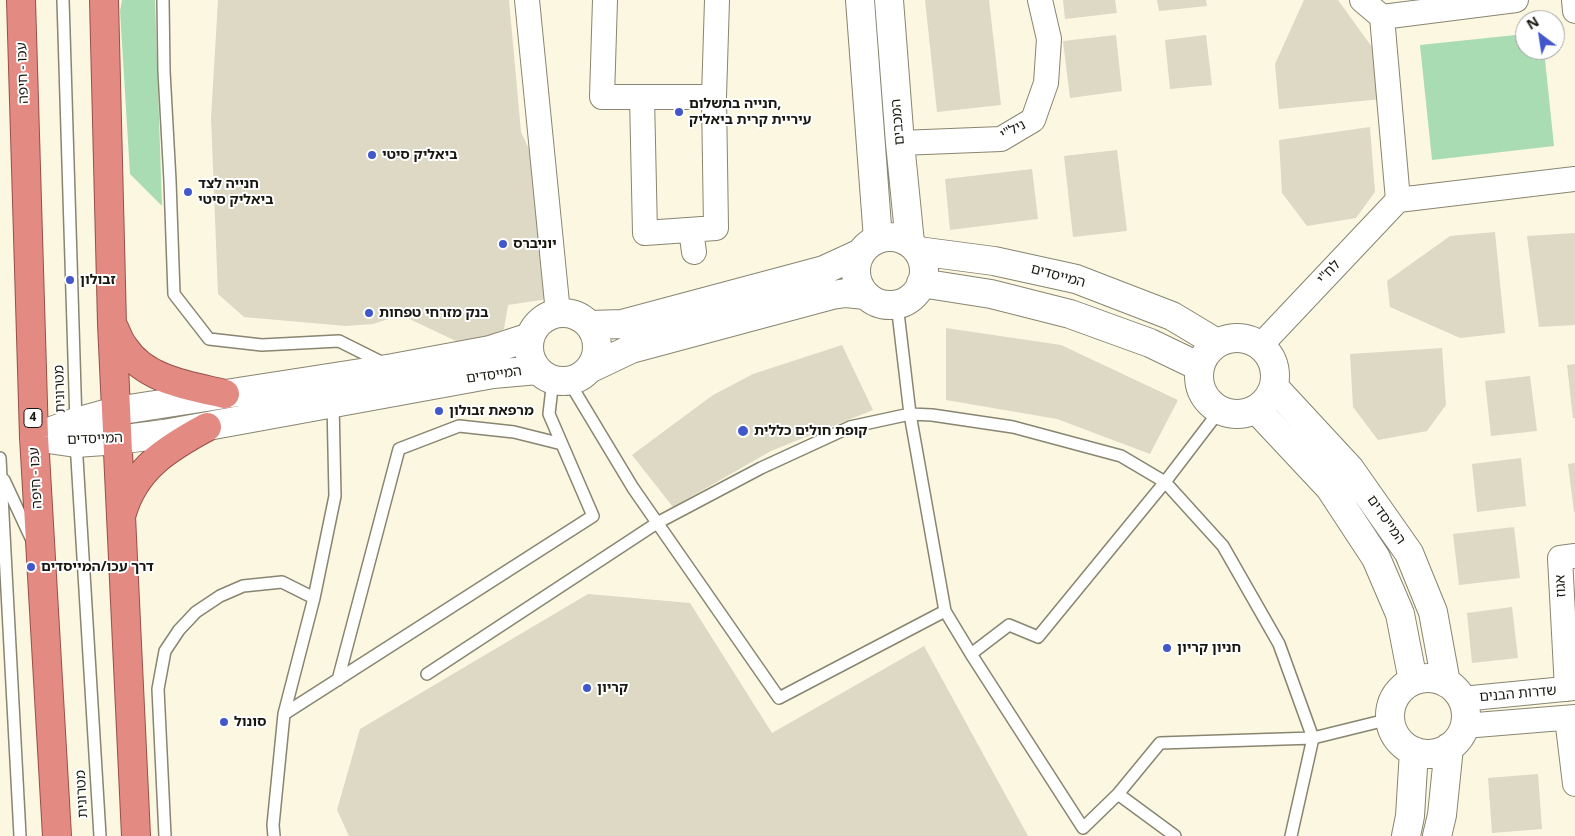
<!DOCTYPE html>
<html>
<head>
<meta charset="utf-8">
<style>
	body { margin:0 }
	#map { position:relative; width:1575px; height:836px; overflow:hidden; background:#fbf7e1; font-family:"Noto Sans",sans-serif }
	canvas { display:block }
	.north { position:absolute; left:1515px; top:10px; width:50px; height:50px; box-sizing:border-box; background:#fff; border:1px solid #a3a39f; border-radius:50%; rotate:329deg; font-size:14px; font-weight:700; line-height:20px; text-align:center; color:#191810 }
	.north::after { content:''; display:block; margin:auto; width:18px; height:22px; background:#4257ca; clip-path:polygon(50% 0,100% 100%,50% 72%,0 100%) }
</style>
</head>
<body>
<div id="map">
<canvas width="1575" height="836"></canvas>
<div class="north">N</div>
</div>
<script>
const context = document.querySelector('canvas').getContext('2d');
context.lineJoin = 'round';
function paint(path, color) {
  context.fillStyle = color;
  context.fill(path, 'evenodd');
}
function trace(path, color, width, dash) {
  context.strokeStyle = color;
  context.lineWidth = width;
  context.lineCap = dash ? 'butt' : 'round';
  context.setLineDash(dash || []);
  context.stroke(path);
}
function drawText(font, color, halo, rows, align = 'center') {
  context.font = font + ' "Noto Sans","Noto Sans Hebrew",sans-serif';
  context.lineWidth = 4;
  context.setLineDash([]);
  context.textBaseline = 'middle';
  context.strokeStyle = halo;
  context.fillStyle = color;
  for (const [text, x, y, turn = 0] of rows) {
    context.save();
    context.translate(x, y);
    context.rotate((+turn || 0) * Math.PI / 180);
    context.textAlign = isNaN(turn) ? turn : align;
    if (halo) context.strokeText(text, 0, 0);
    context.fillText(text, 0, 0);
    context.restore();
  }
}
paint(new Path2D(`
	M122,0h33l7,206 -32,-32 -10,-163z
	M1525,34v16h19l10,96 -122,14 -12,-115z`), '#aadcb3');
paint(new Path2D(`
	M218,0h291l12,132 22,47 5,120 -40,6 -4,24 -24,11 -22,2 -57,-27 -28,9 -27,2 -102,-9 -26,-23 -7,-176z
	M925,0h64l12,105 -64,7z
	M1063,0h52l2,13 -52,6z
	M1157,0h49l1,6 -48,5z
	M1304,0h34l39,54 5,45 -103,10 -4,-45z
	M1116,35l6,56 -52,7 -7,-57z
	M1206,35l6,50 -42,4 -5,-49z
	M1370,127l5,65 -19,26 -49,8 -25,-33 -3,-53z
	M1117,150l10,81 -54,6 -9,-81z
	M1032,169l6,50 -88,11 -5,-51z
	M1495,232l10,101 -45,5 -70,-31 -3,-26 63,-45z
	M1575,233v92l-36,2 -12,-91z
	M946,328l115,17 117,55 -28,54 -93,-35 -111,-19z
	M842,345l31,65 -102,41 -98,56 -41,-52 81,-60 40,-21z
	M1442,348l4,57 -19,26 -49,9 -25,-33 -3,-53z
	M1575,364v54h-2l-6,-53z
	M1530,376l7,55 -46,5 -6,-55z
	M1521,458l5,48 -49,6 -5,-48z
	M1575,463v49h-1l-6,-48z
	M1514,527l6,51 -61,7 -6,-51z
	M588,594l102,9 82,130 152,-87 104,190h-679l-12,-26 23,-81z
	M1512,607l6,51 -46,5 -5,-50z
	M1538,774l4,55 -50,4 -4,-55z`), '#ddd9c4');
const service = new Path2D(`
	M63,0l13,423
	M163,0l1,71 6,110 4,113 35,45 53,6 77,-4 46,23
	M897,304l13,110 35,197
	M568,380l65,108 146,210 166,-87 26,43 112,174 35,-34 57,42
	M76,442l24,394
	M0,458l20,378
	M4,480l27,58
	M971,654l38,-29 29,12 127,-155 58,64 56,98 34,94 -22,98
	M427,674l230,-151 104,-55 89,-41 60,-13 22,1 81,12 108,29 44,26 55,-72
	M338,680l61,-231 60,-23 55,6 48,12
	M284,714l309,-198 -44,-102 4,-35
	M1118,794l42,-51 153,-5 77,-19
	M165,836l-7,-147 7,-38 14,-21 17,-18 24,-16 23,-10 39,-4 32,16
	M274,836l-1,-11 11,-111 30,-116 21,-102 -2,-93`);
const minor = new Path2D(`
	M527,0l31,313
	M605,0l-3,97h112l3,-97
	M1362,0l20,17 16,183 177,-21
	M1574,0l1,11
	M1382,17l134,-17
	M642,97l3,136 71,-5 -2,-131
	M900,143l101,-4 32,-19 13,-37 3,-44 -9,-39
	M691,230l3,22
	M1261,345l137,-145
	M1567,689l-7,-131 15,-2
	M1462,699l113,-11
	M1567,718l8,66
	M1464,726l111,-9`);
const tertiary = new Path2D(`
	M860,0l18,239
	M889,0l11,143 10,100
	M856 271a34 34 0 1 1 68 0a34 34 0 1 1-68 0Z
	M918,251l76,10 82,18 96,37 45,27
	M921,283l70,11 79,20 80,29 50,24
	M529 347a34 34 0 1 1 68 0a34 34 0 1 1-68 0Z
	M590,325l32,-1 202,-54 37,-17
	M1199 376a38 38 0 1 1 76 0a38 38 0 1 1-76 0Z
	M589,369l42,-20 201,-54 14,-2 19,2
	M1274,387l76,82 59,84 24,59 13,71
	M1256,409l74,79 46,70 24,56 13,67
	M38,436l38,-14 40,-11 277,-43 97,-18 40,-13
	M34,437l42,6 42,-3 46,-6 329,-60 45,-4
	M1390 716a38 38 0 1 1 76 0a38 38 0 1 1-76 0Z
	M1406,836l4,-20 4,-65
	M1437,836l5,-21 7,-68`);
const trunk = new Path2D(`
	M21,0l13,437 23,399
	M104,0l8,324 24,512
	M113,326c4,7 6,15 11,21 21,33 66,39 101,47
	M122,513c13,-45 46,-65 85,-86`);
trace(service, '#888571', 14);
trace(minor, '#888571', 26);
trace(tertiary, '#888571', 30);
trace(trunk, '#984f47', 30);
trace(service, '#fff', 11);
trace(minor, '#fff', 24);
trace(tertiary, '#fff', 28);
trace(trunk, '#e38a83', 28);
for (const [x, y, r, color] of [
	[679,112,5,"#4257ca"],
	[372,155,5,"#4257ca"],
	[188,192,5,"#4257ca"],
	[503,244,5,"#4257ca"],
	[70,280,5,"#4257ca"],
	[369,313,5,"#4257ca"],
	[439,411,5,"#4257ca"],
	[743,431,6,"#4257ca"],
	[31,567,5,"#4257ca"],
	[1167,648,5,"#4257ca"],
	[587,688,5,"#4257ca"],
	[224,722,5,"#4257ca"]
]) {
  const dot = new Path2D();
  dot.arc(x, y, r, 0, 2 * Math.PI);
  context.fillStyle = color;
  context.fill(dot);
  trace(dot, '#fff', 2);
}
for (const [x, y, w] of [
	[33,418,18]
]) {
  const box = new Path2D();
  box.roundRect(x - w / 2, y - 9.5, w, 19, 4);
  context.fillStyle = '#fff';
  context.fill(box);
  trace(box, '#191810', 1);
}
drawText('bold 12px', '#191810', null, [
	["4",33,418]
]);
drawText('14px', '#191810', '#fff', [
	["עכו - חיפה",23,73,-92],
	["המכבים",898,122,-95],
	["ניל\"י",1013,130,-27],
	["לח\"י",1329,272,-47],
	["המייסדים",1058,276,15],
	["המייסדים",494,375,-8],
	["מטרונית",60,389,-92],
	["המייסדים",95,439,-2],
	["עכו - חיפה",36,478,-93],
	["המייסדים",1386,520,55],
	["אגוז",1561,586,-93],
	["שדרות הבנים",1518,694,-5],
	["מטרונית",82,794,-93]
]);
drawText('bold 14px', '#191810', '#fff', [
	["חנייה בתשלום,",689,104],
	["עיריית קרית ביאליק",689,120],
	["ביאליק סיטי",382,155],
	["חנייה לצד",198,184],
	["ביאליק סיטי",198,200],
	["יוניברס",513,244],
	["זבולון",80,280],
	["בנק מזרחי טפחות",379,313],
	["מרפאת זבולון",449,411],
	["קופת חולים כללית",754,431],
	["דרך עכו/המייסדים",41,567],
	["חניון קריון",1177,648],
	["קריון",597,688],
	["סונול",234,722]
], 'left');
</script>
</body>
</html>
